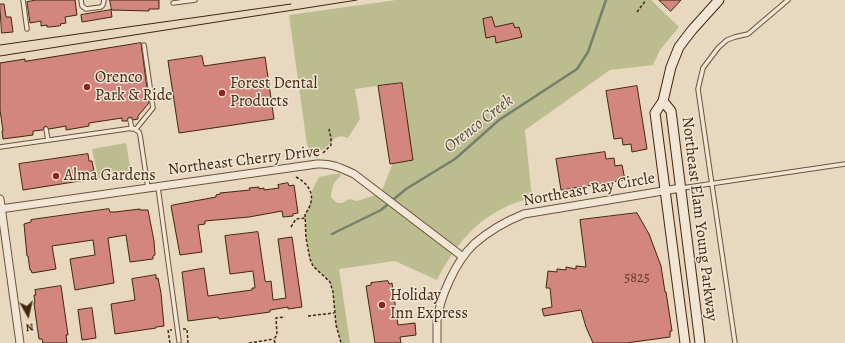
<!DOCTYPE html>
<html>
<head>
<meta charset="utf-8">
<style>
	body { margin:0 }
	#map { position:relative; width:845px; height:343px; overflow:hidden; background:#e9d8c0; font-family:Alegreya,serif }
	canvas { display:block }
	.north { position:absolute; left:8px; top:295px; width:40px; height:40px; -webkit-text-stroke:3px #f1e6d6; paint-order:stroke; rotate:172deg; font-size:11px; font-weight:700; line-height:16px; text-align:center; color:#42260d }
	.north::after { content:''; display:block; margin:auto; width:14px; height:18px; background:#42260d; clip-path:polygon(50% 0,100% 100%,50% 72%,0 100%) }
</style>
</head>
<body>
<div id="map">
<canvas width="845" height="343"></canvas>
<div class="north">N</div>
</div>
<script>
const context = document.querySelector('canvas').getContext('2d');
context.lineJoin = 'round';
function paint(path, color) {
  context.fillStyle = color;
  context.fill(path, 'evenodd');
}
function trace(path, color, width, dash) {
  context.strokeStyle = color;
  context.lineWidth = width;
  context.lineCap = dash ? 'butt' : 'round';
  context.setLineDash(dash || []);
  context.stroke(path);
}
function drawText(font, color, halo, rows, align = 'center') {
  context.font = font + ' Alegreya,serif';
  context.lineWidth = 3;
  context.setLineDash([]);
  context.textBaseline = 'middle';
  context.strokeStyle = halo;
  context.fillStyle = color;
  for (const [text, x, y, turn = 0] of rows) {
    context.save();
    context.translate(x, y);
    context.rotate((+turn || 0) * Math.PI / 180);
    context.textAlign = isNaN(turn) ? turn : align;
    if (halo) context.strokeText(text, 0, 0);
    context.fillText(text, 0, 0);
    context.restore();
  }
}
paint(new Path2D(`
	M396,0h255l28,27 -19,23 -7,15 -43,5 -85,60 7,68c-46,10 -75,42 -95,82l-42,-19 -56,8 11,74h-9l-5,-18 -3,-33 -3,-10 -17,-16 -3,-7 -4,-21 -1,-24c7,-10 5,-11 7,-22 1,-5 5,-11 7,-15l21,-4 1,3c-8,5 -9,12 -10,21l6,6h5l7,-4 8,2 18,-6 7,-5 11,-27 20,-3 -11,-78 -47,7 5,30 -12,19c-14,-5 -14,3 -23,10 -4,3 -9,3 -14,3l-4,-6 -18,-130z
	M126,143l5,30 -34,6 -1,-7h1l-5,-23z`), '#bcbd8e');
trace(new Path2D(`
	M332,234l49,-24 25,-21 49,-30 44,-39 78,-51 11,-17 18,-52`), '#757f6f', 2.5);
const building = new Path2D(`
	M37,0h38l2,15 -12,2 1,6 -6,1 1,1 -2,1 -10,1h-2v-2l-6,1v-5l-11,2 -3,-21z
	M110,0h49v9h-10v2l-37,-1z
	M659,0h22l-10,11z
	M0,4h4l2,13h5l2,15 -11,1z
	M111,10l1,7 -30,5 -1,-7z
	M492,17l3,10 18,-4 2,5 4,-1 3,10 -26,6 -1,-7 -9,2 -3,-19z
	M141,43l8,60 -11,13v3l-5,1 -1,-2 -2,-1 -2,1 -1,3h-5v-3l-33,5v3l-23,4v-4l-17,3 -3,-3 -2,1 -1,3 -10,1v4l-30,4 -1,-8h1l-3,-21v-47l25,-4v2z
	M202,56l2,10 61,-9 9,62 -95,14 -11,-72z
	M402,83l11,77 -23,4 -12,-78z
	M637,86l10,63 -15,3 -1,-8 -8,1 -1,-7 -8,1 -8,-48z
	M605,152l1,7 8,-1 1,8 7,-1 3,15 -64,10 -5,-31z
	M88,154l1,7h3l2,10h-3l1,9 -12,1 -57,9 -4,-26z
	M288,183l1,3 5,-1 4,28 -5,1v2l-10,1 -1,-6 -33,6 -44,4v3l-7,1 4,27 -22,3 -9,-49 2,-1 43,-8v-2l4,-1v-1l30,-3 -1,-2 10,-1v2l5,-1v2l15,-2 -1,-3z
	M109,209l1,3h5l25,-3v1h8l6,31 1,14 -2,1v3l-23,3 -4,-27 -18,3 6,45 -39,7 -5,-31 25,-4 -2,-15 -41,6 4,23 -24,4 -1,-3h-1l-2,-14h-1l-3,-32 7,-2v-2z
	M637,213l12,21 12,32 4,26h1l6,39h-2v6l-44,6h-33l-7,-16 -5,-17 -37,6 -2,-7 10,-2 -2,-19h-4l2,-17 9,1v-3l9,1v-3l10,2v-3l10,1 -6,-47z
	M258,232l7,48 1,2 5,-1 2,19 13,-2 -8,-59 14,-2 10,70 -14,2v-2l-18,3v2l-51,7 -1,-2 -30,4 -6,-49 22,-4 4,28 44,-6v-2h3l-2,-17 -23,3 -5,-38z
	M156,275v4l2,-1 3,15 3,33 -8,1v1l-41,6 -4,-30 24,-4 -3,-21z
	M388,281l1,3 3,-1 6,42 17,-2 1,12 -16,2 1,6h-26l-9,-57 5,-1v-2z
	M61,286l7,49h-2l1,8h-24l-1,-4h-3l-3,-21 -2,-15h1l-1,-8h2l-1,-5z
	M92,308l4,30 -14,2 -4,-30z`);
paint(building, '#d3867d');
trace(building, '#42260d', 1);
const lane = new Path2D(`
	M23,0l4,29
	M81,0l1,6 4,3 15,-2 2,-2 1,-5
	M173,3l22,-3
	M130,120l2,9
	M46,129l2,11
	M136,129l17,-21 -9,-63
	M0,147l133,-19 6,4 1,3 8,53
	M158,187l21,154
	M682,188l163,-24
	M735,343l-37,-254 5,-21 15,-20 9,-8 8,-3 13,-3 40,-34`);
const street = new Path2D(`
	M0,199l20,144
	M0,209l317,-45c14,-1 24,4 37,10l109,83
	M437,343c0,-7 0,-15 0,-22 3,-25 19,-60 37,-77 15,-13 32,-23 50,-30l157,-26`);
const secondary = new Path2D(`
	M663,101l8,10 29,232
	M685,343l-30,-230 8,-12 8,-34 8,-20 13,-17 27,-30`);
trace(lane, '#6c523a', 5.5);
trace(street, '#6c523a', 9);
trace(secondary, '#42260d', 11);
trace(new Path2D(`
	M637,12l9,-12
	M323,153l8,-8v-7l-2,-9
	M296,177c17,9 20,23 9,37l1,24 4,21 3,7 17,16 3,10 3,33 5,18
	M291,227l5,-8 9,-1
	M308,316l26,-3
	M183,329h4l1,14
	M170,343l-2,-13h4
	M249,343l25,-4
	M275,343l-1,-4 3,-4 -1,-17 9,-1`), '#42260d', 1.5, [3, 2]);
trace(lane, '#f1e6d6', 3.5);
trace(street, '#f1e6d6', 7);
trace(secondary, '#f1e6d6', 9);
trace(new Path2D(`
	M0,45l291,-41
	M0,56l357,-56`), '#42260d', 1);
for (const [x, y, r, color] of [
	[87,87,4,"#8f2418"],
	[222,93,4,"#8f2418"],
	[56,176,4,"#8f2418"],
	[382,305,4,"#8f2418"]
]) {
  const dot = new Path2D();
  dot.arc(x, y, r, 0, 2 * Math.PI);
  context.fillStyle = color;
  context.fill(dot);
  trace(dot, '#f1e6d6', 1.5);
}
drawText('14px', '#663e29', null, [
	["5825",637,279]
]);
drawText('16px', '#42260d', '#f1e6d6', [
	["Orenco",95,78],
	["Park & Ride",95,96],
	["Forest Dental",230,84],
	["Products",230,102],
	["Alma Gardens",64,176],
	["Holiday",390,296],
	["Inn Express",390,314]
], 'left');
drawText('16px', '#42260d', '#f1e6d6', [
	["Northeast Cherry Drive",244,161,-7],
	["Northeast Ray Circle",589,190,-10],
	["Northeast Elam Young Parkway",699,219,83]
]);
drawText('italic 17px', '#574b36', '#f1e6d6', [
	["Orenco Creek",479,124,-38]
]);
</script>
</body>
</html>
